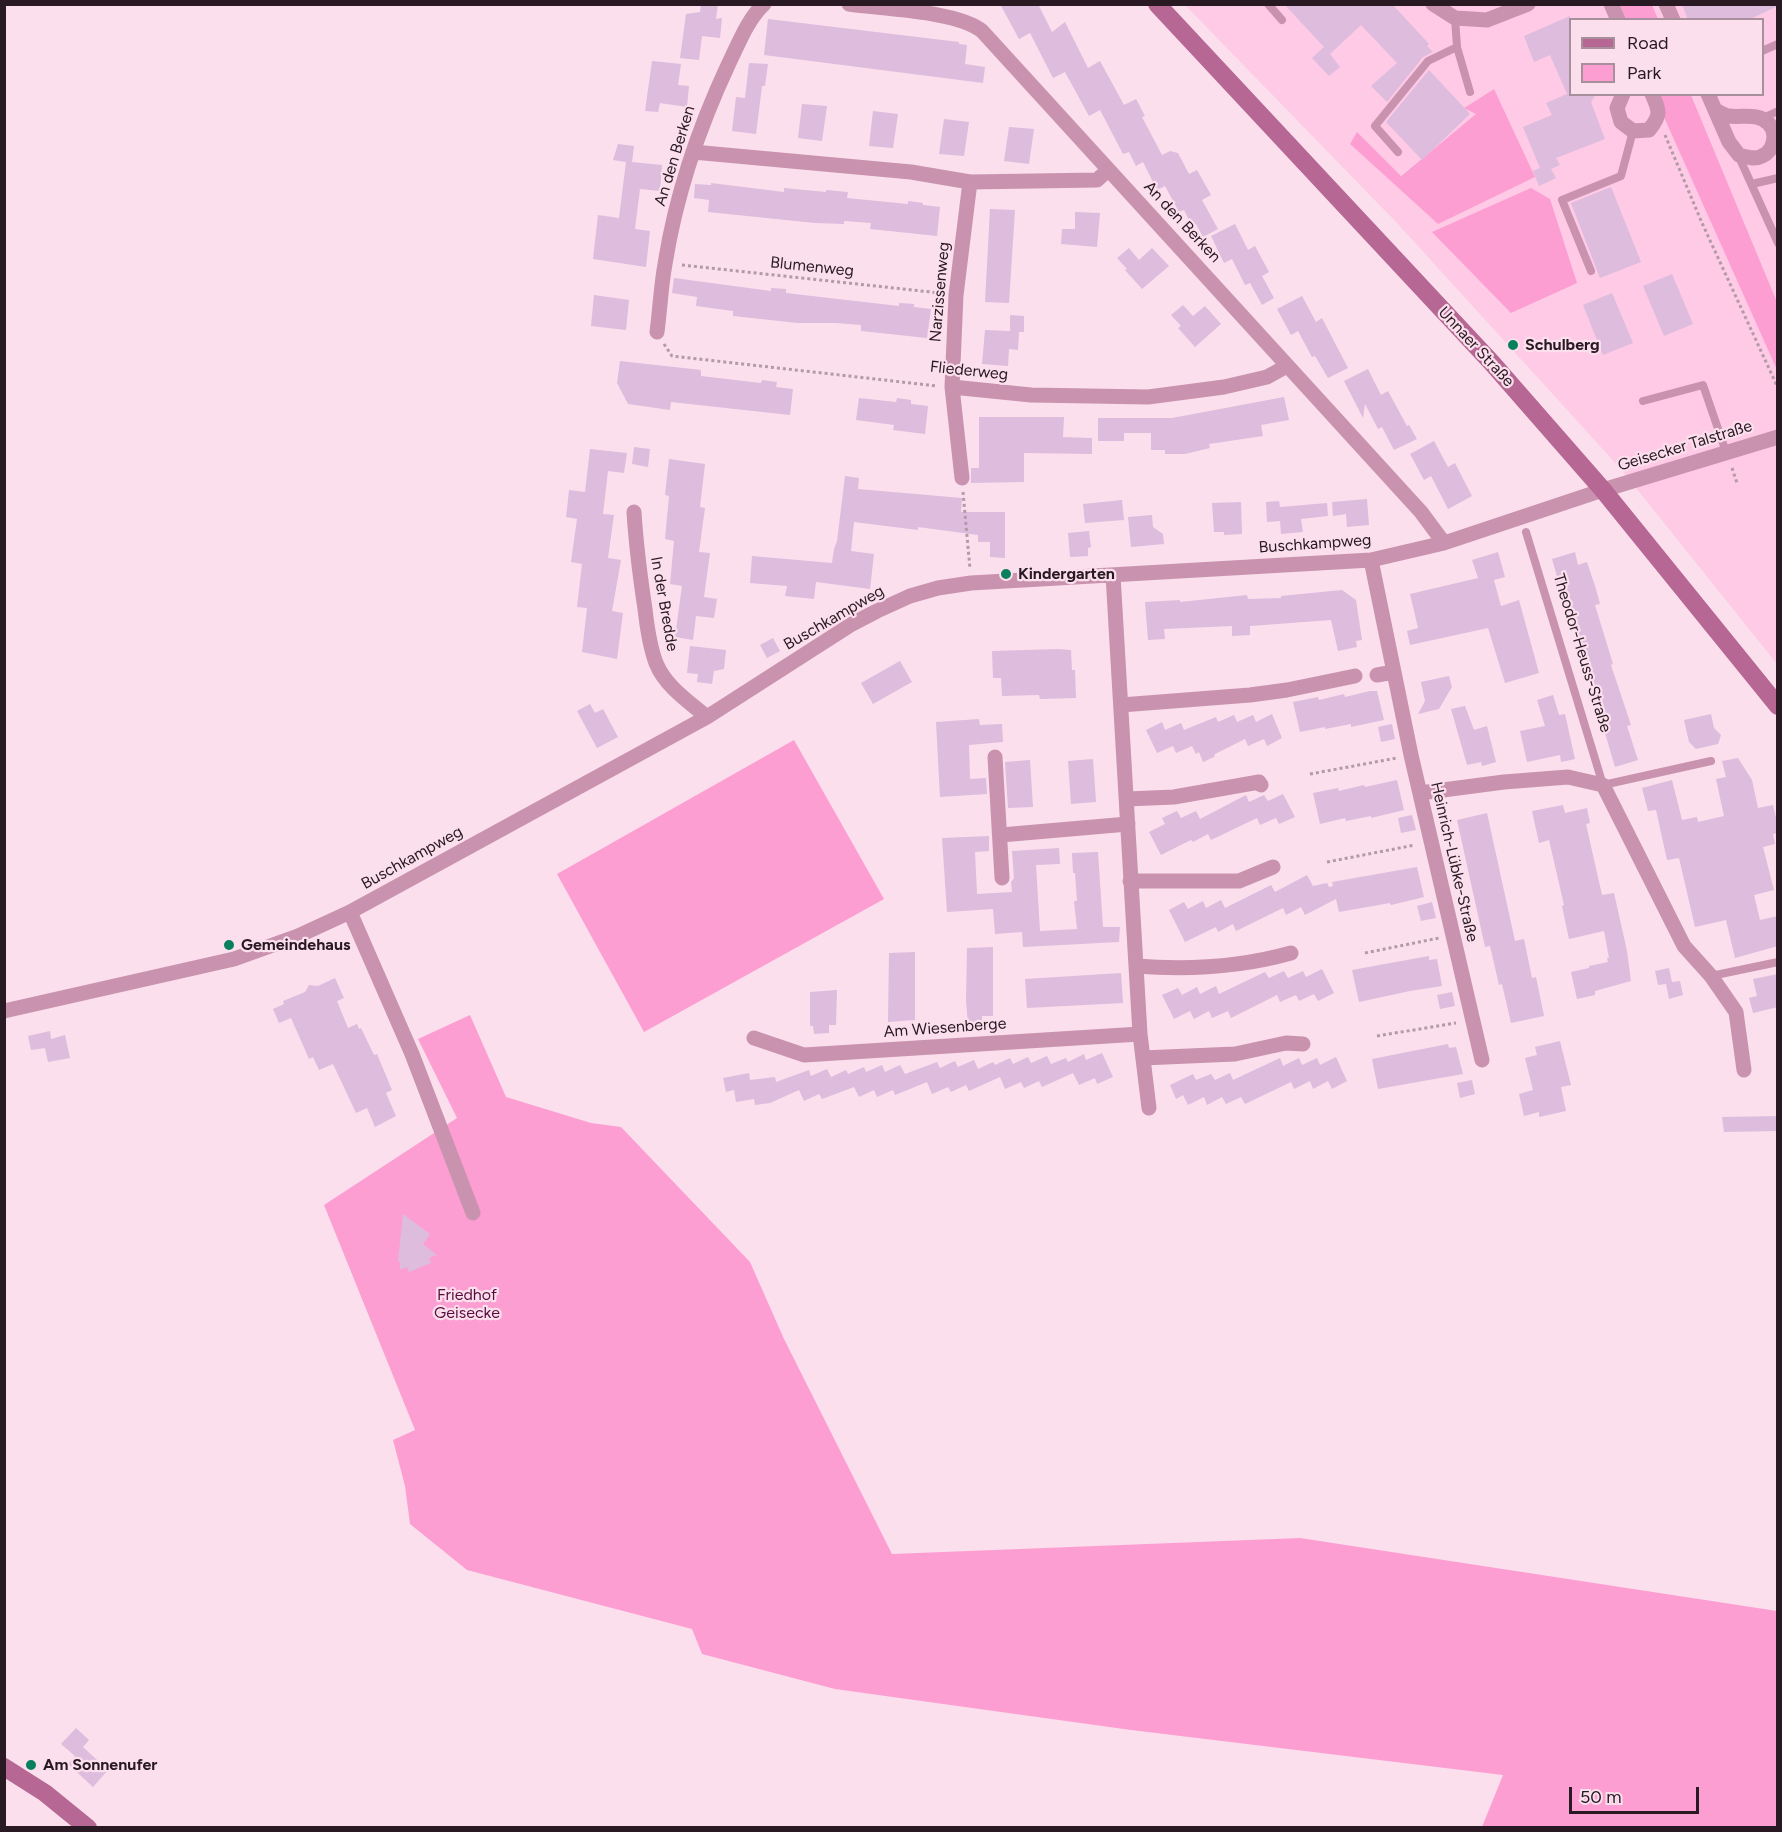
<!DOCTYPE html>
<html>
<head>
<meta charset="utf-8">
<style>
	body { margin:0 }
	#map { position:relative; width:1782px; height:1832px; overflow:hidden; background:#fbdfed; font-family:Figtree,sans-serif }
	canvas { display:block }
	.frame { position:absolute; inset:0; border:6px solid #291922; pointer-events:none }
	.legend { position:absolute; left:1569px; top:18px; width:195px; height:78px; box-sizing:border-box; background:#fbdfed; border:2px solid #a7909c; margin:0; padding:8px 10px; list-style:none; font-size:18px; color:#291922 }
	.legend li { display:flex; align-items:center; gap:12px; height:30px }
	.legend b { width:30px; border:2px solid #a7909c }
	.scale { position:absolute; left:1569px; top:1787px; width:130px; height:27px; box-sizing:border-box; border:3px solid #291922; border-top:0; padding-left:8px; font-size:18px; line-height:21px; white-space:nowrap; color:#291922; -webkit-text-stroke:4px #fbdfed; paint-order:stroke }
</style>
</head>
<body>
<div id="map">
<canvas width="1782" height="1832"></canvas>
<div class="frame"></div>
<ul class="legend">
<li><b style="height:8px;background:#b66793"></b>Road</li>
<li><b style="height:16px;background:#fd9ed2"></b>Park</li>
</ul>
<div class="scale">50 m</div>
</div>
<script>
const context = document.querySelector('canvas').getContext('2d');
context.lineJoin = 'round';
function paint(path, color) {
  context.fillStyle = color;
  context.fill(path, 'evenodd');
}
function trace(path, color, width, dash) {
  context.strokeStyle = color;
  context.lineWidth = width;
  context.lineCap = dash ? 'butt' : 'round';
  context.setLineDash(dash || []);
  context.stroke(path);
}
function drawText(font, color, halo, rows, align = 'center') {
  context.font = font + ' Figtree,sans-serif';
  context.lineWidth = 4.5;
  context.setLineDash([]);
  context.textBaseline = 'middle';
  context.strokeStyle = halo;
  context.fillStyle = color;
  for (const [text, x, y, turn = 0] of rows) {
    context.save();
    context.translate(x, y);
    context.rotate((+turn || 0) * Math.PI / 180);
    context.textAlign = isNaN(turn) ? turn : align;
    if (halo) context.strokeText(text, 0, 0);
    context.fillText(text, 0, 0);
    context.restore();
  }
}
paint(new Path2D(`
	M1185,5h429l7,14 -51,1v74l84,1 123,275v294l-157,-196 -223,-245zM1494,89l-56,135 -88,-80 8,-11 42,43 77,-62 -12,-7z
	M1652,5h125v297l-86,-207 71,-1v-74l-104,-1z`), '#fecae5');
paint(new Path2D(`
	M1614,5h38l6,14h-37z
	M1494,89l41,88 -97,47 -88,-80 7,-12 44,44 75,-62 -12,-6z
	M1654,95h37l86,207v68z
	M1531,188l19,11 27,84 -66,30 -79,-81z
	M794,740l90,159 -240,133 -87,-158z
	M470,1015l36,82 85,26 30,4 129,135 34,77 108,215 408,-16 477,73 1,210 -3,6h-293l21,-52 -372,-45 -296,-41 -133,-35 -10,-25 -225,-59 -57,-46 -5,-38 -12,-46 22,-10 -91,-225 133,-87 -39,-79z`), '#fd9ed2');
paint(new Path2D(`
	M701,4h17l-2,15 6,-1 -2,20 -18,-2 -3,24 -19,-2 6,-44 14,-2z
	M1000,4h38l14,28 13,-10 23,46 12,-7 24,44 12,-6 9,17 -3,1 20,38 8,-4 8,2 11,21 8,-4 14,25 -9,5 16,29 -15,8 -7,-13 -4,2 -8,-16 -5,2 -14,-26 -8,4 -14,-28 -7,4 -7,-14 -6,2 -23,-44 -11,6 -24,-44 -12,6 -23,-45 -11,6z
	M1284,4h108l37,40 -2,2 6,6 -10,5 -36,45 -16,-16 26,-23 -36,-38 -31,29 10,13 -11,9 -17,-18 12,-11z
	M1682,4h96v2l-30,14h-60z
	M1570,16v78h26l-5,8 14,37 -49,19 4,7 -9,4 5,9 -17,8 -6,-15 7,-3 -17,-41 29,-12 -6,-12 21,-9 -17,-39 -16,7 -10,-26z
	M768,19l191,23v2l8,1 -2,19 20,3 -2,16 -219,-28z
	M652,61l29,3 -3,21 11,1 -2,21 -27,-4 -2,9 -13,-1z
	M749,63l19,1 -3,22h-3l-6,48 -24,-3 4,-34 9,1z
	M1429,70l41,44 -48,46 -36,-38z
	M802,104l25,2 -5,35 -24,-3z
	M873,111l25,3 -5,34 -24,-2z
	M944,119l25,3 -5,34 -25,-2z
	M1009,127l25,2 -5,35 -25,-3z
	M618,144l16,2 -2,16 30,3 -2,26 -20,-2 -5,40 15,2 -4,36 -53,-8 5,-44 21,3 7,-56 -13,-2z
	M711,183l73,9v-4l42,4v-2l22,2 -1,6 61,6v-3l15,2v2l17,2 -3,29 -67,-7 1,-6 -27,-2v3l-29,-1 -107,-11 1,-12 -15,-2 1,-14 16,1z
	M1611,187l30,75 -41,16 -29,-75z
	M990,209l25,1 -6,93 -24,-1z
	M1075,212l25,1 -3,34 -36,-3 1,-15h13z
	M1235,224l13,26 7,-4 14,26 -7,4 12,22 -12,7 -12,-22 -5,2 -13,-26 -8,4 -13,-27z
	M1129,248l10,12 13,-12 17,18 -27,23 -17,-19 2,-1 -10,-11z
	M1672,274l21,50 -29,12 -21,-50z
	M674,278l97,13v-3l15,1v4l78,9 35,4v-3l15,1v3l17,2 -4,29 -66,-7v-6l-25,-2h-38l-65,-7v-5l-37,-5 1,-9 -25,-4z
	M1612,293l21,50 -30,12 -20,-50z
	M594,295l35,5 -3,30 -35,-4z
	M1302,296l14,26 6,-4 26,50 -20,10 -13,-22 -3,1 -14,-26 -7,4 -14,-26z
	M1183,305l10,11 12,-10 16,18 -26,23 -17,-19 3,-2 -10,-11z
	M1010,315l14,1v16h-5l-1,18 -9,-1 -1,17 -26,-2 3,-34 25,1z
	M620,361l81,9v6l60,7 1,-3 15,2 -1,5 17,2 -3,26 -119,-13 -1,8 -42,-6 -11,-21z
	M1368,369l13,26 7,-4 19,35 2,-1 8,14 -23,11 -12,-23 -4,2 -13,-25 -2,14 -19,-37z
	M1284,397l5,23 -28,5 2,11 -54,8 1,4 -25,6h-20v-4h-14v-17h-27v8h-26v-23h74z
	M859,398l37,4 1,-4 14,2v4l17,2 -3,28 -32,-4 1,-5 -38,-5z
	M979,417h85l-1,20 29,1v16l-68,-1v29l-53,1v-15h8z
	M1434,441l14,26 7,-4 17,33 -24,13 -17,-33 -7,4 -14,-26z
	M634,447l16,2 -2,18 -16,-3z
	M590,449l37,4 -3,20 -16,-2 -5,43 11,1 -6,43 13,2 -9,51 11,2 -6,46 -35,-7 5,-44 -10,-1 5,-43 -11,-2 6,-43 -11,-2 1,-8 2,-19 16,2z
	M669,459l36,5 -5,43 5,1 -6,44 11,1 -6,44 13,2 -3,19 -18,-2 -3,24 -18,-3 7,-51 -12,-2 4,-43 -9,-2 4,-43 -4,-1z
	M845,476l14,2 -1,11 104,9 -1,14h44v46l-15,-1v-15h-12v-7l-60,-8v3l-64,-8 -3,29 23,3 -4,35 -54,-7 -2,17 -29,-3 2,-10 -37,-3 2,-27 80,7 2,-14 3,-8z
	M1367,499l2,26 -22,2 -1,-13 -13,2 -1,-14z
	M1122,500l2,20 -39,3 -2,-19z
	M1279,501l1,6 47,-4 1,13 -27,3 2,13 -22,2 -1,-13 -13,1 -1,-20z
	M1241,502l1,32 -18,1v-3h-10l-2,-29z
	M1152,515l1,12 10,7 1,10 -33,3 -3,-30z
	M1089,531l2,16 -3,1v8l-18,1 -2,-24z
	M1498,552l7,25 -11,3 7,26 18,-6 20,73 -34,10 -17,-55 -78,17 -3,-14 11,-3 -8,-34 68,-16 -6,-18z
	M1575,552l3,13 9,-3 9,27 4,15 -5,1 18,59 -2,1 20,60 -4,1 11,34 -23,7 -50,-169 -5,2 -6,-19 4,-1 -6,-21z
	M1342,590l14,10 6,40 -6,1 1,6 -19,4 -7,-31 -81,6v9l-18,1v-10l-68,3 1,10 -17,1 -3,-38 35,-2v2l67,-7 1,4 33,-1v-2z
	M773,638l7,13 -13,7 -7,-13z
	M690,646l36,4 -2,19 -10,2 -2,13 -15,-2 1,-8 -11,-1z
	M1058,649l13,1 1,20h3l1,28 -36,1 -1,-4 -37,1 -1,-18h-8l-1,-27z
	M900,661l12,21 -39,22 -12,-21z
	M1449,676l3,11 -13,22 -21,5 7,-13 -4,-19z
	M1370,691h7l7,29 -33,7v-3l-26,5v-2l-25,5 -7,-30 25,-5 1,3 25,-6 1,3z
	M1553,695l6,20 6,-1 10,45 -14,3 -1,-7 -33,7 -7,-31 25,-5 -8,-26z
	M590,704l5,9 8,-4 15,28 -21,11 -20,-37z
	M1465,706l9,24 13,-4 9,36 -14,4 -1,-4 -14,3 -16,-56z
	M1272,714l10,24 -15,8 -3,-7 -16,7 -3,-7 -30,15 -1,3 -11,5 -4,-10 -3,2 -4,-8 -16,7 -3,-7 -16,7 -11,-23 16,-8 3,8 16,-7 3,7 32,-13 2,5 16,-7 3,7 16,-7 3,7z
	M1711,714l3,14 7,7 -3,9 -22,5 -7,-7 -5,-22z
	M979,719l1,6 22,-1 1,18 -34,3 1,34 16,-1 1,16 -47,3 -4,-75z
	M1392,724l3,15 -14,3 -3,-15z
	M1738,758l14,22 6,28 15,-3 5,21v7l-5,1 2,10 -12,3 11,43 -20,5 6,25 18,-4v30l-43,12 -9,-38 -31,7 -16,-69 -12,2 -11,-50 -8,1 -6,-23 30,-8 10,40 15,-3 1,5 26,-6 -8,-37 10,-2 -4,-16z
	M1093,759l3,43 -25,2 -3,-43z
	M1030,760l3,47 -25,1 -3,-46z
	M1397,780l7,30 -33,8v-2l-25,5 -1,-3 -25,6 -7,-31 25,-5 1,3 25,-6 1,2z
	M1283,794l12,23 -16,7 -3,-6 -16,7 -3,-7 -46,22 -3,-6 -15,8 -2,-2 -30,15 -12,-23 16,-8 -3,-6 15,-7 4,7 15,-7 4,8 46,-24 3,7 15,-7 4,6z
	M1563,805l2,8 22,-5 3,15 -4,1 16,71 12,-2 13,58 4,30 -36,10v4l-18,4 -6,-27 18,-4v-2l19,-4 -1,-4h2l-5,-27 -35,8 -7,-33 2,-1 -15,-65 -10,3 -7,-32z
	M1487,813l28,128 9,-2 8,39 4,-1 8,39 -33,7 -9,-39 -3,1 -9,-39 -5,1 -28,-127z
	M1412,815l4,15 -15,3 -3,-15z
	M989,836v15l-14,1 2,42 35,-2 -1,-10 3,-4 -2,-27 47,-3 1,16 -24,1 4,66 37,-2 -3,-28h3l-2,-28h-2l-1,-20 26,-1 5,75h17l-1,15 -96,5 -1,-15 -27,2 -2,-25 -46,3 -5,-74z
	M1417,867l7,30 -33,8 -1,-2 -51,9 -3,-13 -31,16 -4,-8 -15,8 -3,-7 -47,23 -3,-7 -15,8 -2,-5 -31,15 -16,-32 15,-8 4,7 15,-8 3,7 15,-8 4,8 46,-23 4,7 32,-17 6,11 14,-3 2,4 4,-1 -1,-4z
	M1432,902l4,16 -15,3 -4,-15z
	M993,947v69h-11v8l-14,1 -2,-25 1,-52z
	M915,952v68l-27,2 1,-69z
	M1429,956v4l8,-1 5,27 -32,5 -51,11 -7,-32z
	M1669,968l3,14 8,-1 3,14 -14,4 -3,-15 -8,1 -3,-14z
	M1322,969l12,24 -16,8 -4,-7 -15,7 -3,-6 -16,7 -3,-7 -46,23 -3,-7 -16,7 -3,-7 -15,8 -4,-8 -16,8 -12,-24 16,-7 4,7 15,-8 3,7 16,-8 3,8 46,-22 4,6 15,-7 4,7 15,-7 3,6z
	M1121,973l2,30 -96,5 -2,-29z
	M1778,974v33l-25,6 -4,-15 8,-2 -4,-17z
	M335,978l9,20 -7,3 11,27 9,-4 2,5 2,-1 13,27 3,-1 15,36 -6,3 10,23 -21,11 -8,-19 -11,5 -23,-49 -14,6 -6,-13 -4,2 -18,-41 -12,5 -6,-14 11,-5 -1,-3 22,-9 4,-7 9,1z
	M837,990l-1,35h-7v8l-15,1 -1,-8h-3v-34z
	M1452,992l3,14 -15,3 -3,-14z
	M50,1031l1,8 14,-4 5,23 -22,4 -3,-14 -14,2 -3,-14z
	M1560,1041l11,44 -10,2 5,24 -27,6v-5l-15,4 -5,-22 14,-4 -8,-32 12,-3 -2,-8z
	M1448,1044l1,4 7,-1 7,27 -85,15 -6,-30z
	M1102,1053l11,24 -16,7 -2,-6 -16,7 -6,-12 -31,14 -3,-6 -15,7 -3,-6 -16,7 -5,-12 -31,14 -3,-6 -15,7 -3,-5 -16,7 -5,-12 -32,13 -2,-5 -16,7 -3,-7 -15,7 -5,-10 -32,12 -3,-5 -15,7 -5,-11 -29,13 -15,2 -1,-6 -18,3 -2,-12 -8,2 -3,-14 26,-5 1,7 25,-3 1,5 33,-12 2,6 16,-7 4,8 15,-7 2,4 16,-7 2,5 16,-7 3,7 15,-7 5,9 32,-12 3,6 15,-7 3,6 16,-7 4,9 15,-7 2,3 15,-7 3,6 15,-7 3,6 16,-7 4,8 15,-6 2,4 16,-8 2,6z
	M1336,1057l11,24 -15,8 -4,-8 -15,8 -3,-8 -16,8 -3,-7 -46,22 -4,-7 -15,7 -4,-7 -15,8 -3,-8 -16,8 -5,-10 -7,4 -6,-14 23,-11 3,6 15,-6 4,6 15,-7 3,7 47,-22 3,8 16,-8 3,7 15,-7 3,7z
	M1472,1080l3,14 -15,4 -3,-15z
	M1778,1116v15l-54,1 -2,-15z
	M403,1214l27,20 -7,10 14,11 -8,3 2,5 -22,9 -2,-5 -7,3v-8l-2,-1z
	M76,1728l13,12 -6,7 25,23 -15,17 -25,-23 7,-8 -14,-12z`), '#ddbcdd');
trace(new Path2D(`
	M1665,135l37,88 76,165
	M682,265l258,28
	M664,344l8,12 265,30
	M1732,468l5,15
	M963,492l7,77
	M1310,774l87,-16
	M1327,862l88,-17
	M1365,953l74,-15
	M1377,1036l79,-13`), '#b29aa7', 3, [3, 3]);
trace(new Path2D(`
	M1268,4l14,16
	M1455,18l2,29 13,45
	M1762,51l16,-7
	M1763,118l15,-7
	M1398,152l-23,-26 53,-65 29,-14
	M1739,157l39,86
	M1752,184l26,-6
	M1591,271l-29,-71 59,-24 12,-45
	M1643,401l60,-16 23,67
	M1526,532l77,253 108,-24
	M1711,976l67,-14`), '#c993af', 8);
trace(new Path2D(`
	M849,4c34,5 109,7 133,27l439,481 23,31
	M1433,4l22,14 32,2 41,-16
	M1611,4l7,16
	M1666,4l7,16
	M1623,94l-6,14 4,14 12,9 16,-1c12,-15 11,-18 3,-36
	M1708,94l21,48 10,13c7,2 16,5 23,1 12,-5 16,-23 7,-32 -11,-12 -27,-6 -41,-8 -5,-1 -9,-4 -13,-6
	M693,152l218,20 59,10 127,-2 11,-10
	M657,332c3,-23 4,-46 8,-68 11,-70 34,-137 64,-201 10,-20 18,-43 35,-59
	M952,387l79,8 117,2 76,-10 43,-10 20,-11
	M962,478l-10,-91 4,-92 14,-113
	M634,512c2,32 6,64 11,97 2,18 5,38 11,54 9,23 33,39 51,54
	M1371,560l40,195 71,305
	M1113,575l27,459 9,74
	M1377,675l17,-3
	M1121,705l129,-10 37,-5 68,-14
	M995,757l7,121
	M1420,793l84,-11 64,-5 35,8 81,161 27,30 25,36 8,58
	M1127,799l47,-2 85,-15 2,3
	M1001,835l127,-11
	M1130,881h109l34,-14
	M350,912l62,142 61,159
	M1136,966c51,4 105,1 155,-13
	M4,1011l230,-52 64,-23 52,-24 357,-195 145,-93 25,-13 33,-15 28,-8 33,-5 400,-23 73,-17 159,-53 175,-53
	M754,1038l50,17 336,-21
	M1143,1058l92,-4 51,-11 17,1`), '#c993af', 15);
trace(new Path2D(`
	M1157,4l335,359 111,127 175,216
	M4,1767l41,26 43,35`), '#b66793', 18);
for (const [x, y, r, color] of [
	[1513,345,6,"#08805e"],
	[1006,574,6,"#08805e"],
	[229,945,6,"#08805e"],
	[31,1765,6,"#08805e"]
]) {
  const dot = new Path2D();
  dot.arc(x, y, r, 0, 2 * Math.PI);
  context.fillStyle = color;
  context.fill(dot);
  trace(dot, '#fbdfed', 2);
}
drawText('16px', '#291922', '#fbdfed', [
	["An den Berken",675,156,-73],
	["An den Berken",1182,222,47],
	["Blumenweg",812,267,6],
	["Narzissenweg",940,292,-85],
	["Unnaer Straße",1476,347,47],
	["Fliederweg",969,371,6],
	["Geisecker Talstraße",1685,446,-17],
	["Buschkampweg",1315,544,-4],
	["In der Bredde",664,604,80],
	["Buschkampweg",834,618,-30],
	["Theodor-Heuss-Straße",1582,653,73],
	["Buschkampweg",412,858,-29],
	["Heinrich-Lübke-Straße",1454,862,77],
	["Am Wiesenberge",945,1028,-4]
]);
drawText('bold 16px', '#291922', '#fbdfed', [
	["Schulberg",1525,345],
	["Kindergarten",1018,574],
	["Gemeindehaus",241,945],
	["Am Sonnenufer",43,1765]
], 'left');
drawText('16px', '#580c3e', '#fbdfed', [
	["Friedhof",467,1295],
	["Geisecke",467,1313]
]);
</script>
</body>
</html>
